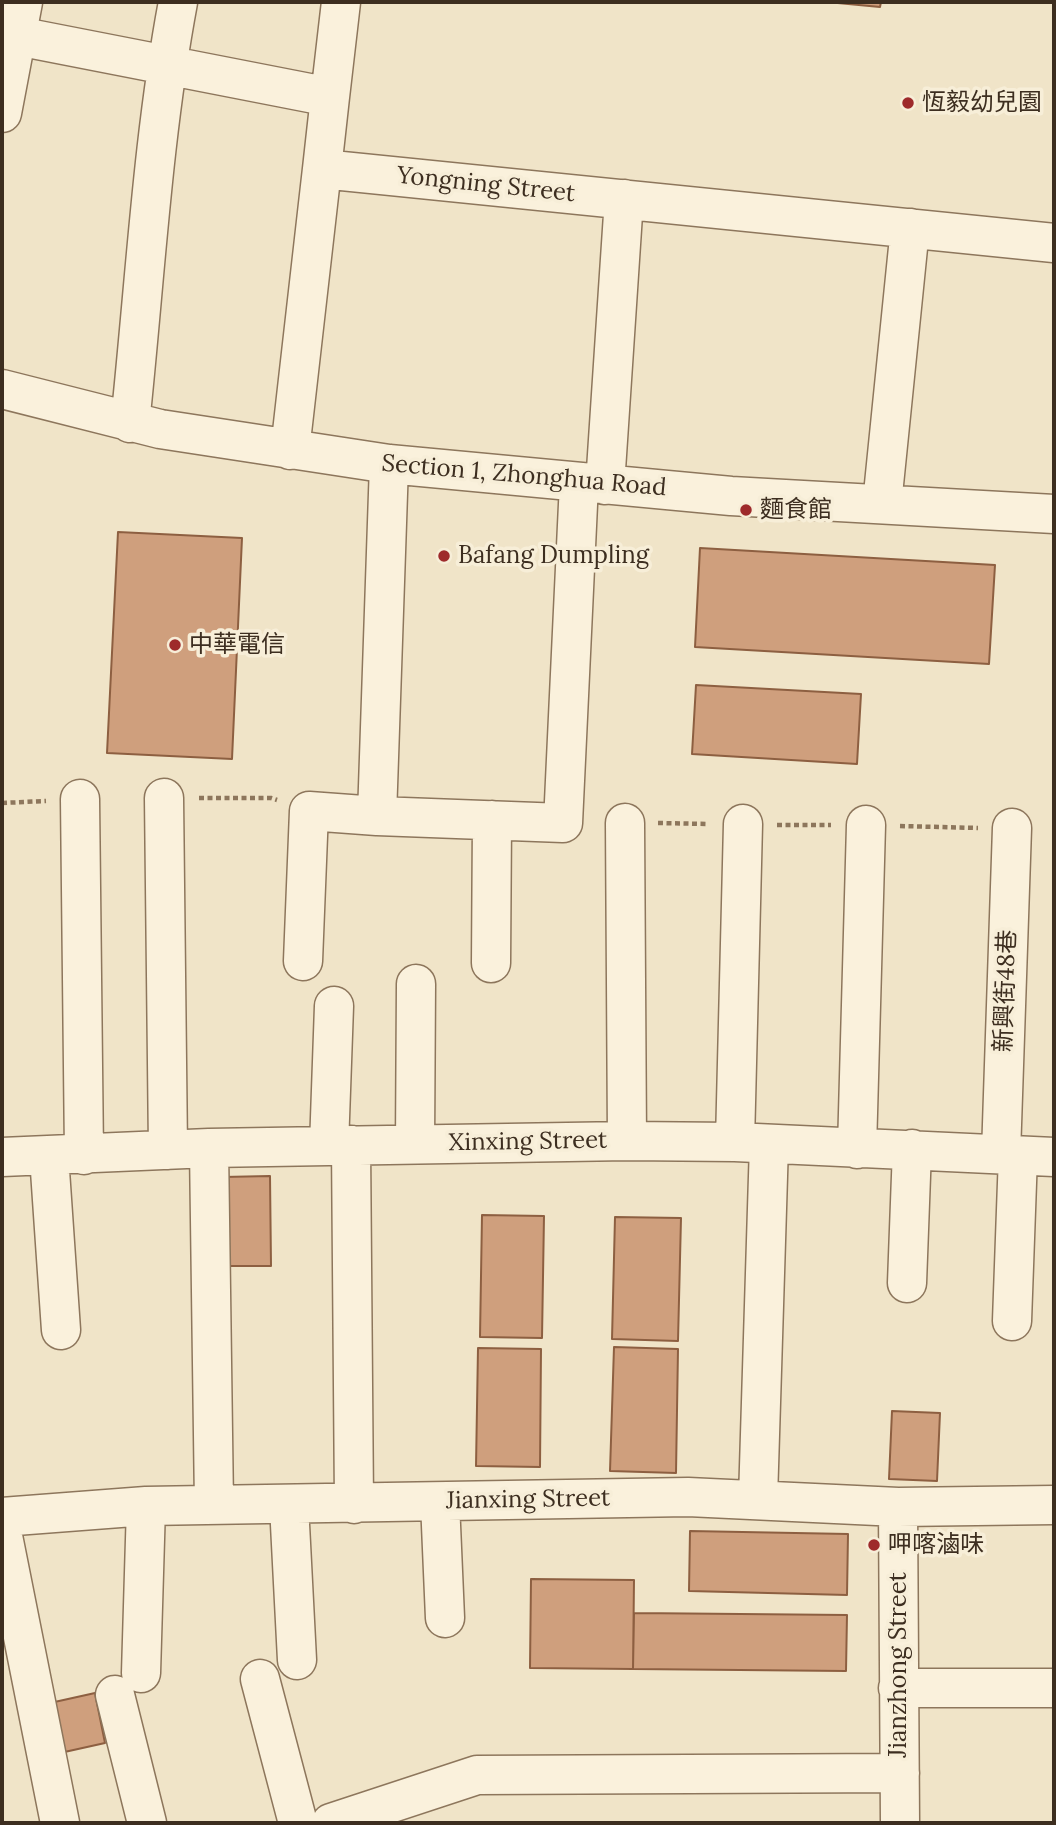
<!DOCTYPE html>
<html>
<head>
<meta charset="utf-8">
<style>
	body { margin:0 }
	#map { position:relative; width:1056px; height:1825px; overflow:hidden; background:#f0e4c8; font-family:Lora,serif }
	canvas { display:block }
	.frame { position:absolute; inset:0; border:4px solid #3d2e20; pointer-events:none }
</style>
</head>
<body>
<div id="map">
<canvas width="1056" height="1825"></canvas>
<div class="frame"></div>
</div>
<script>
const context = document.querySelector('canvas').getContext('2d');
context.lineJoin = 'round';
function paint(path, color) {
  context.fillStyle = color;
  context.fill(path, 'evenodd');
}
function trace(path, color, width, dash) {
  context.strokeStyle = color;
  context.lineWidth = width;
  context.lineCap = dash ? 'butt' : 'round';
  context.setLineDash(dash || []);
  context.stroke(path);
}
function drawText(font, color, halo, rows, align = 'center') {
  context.font = font + ' Lora,"Noto Sans TC",serif';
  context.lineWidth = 7;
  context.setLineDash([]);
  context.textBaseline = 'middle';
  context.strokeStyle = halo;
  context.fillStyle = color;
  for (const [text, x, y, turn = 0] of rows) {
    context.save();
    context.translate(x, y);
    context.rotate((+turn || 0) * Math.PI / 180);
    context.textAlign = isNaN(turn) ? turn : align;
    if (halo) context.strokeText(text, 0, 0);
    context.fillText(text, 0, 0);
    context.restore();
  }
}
const building = new Path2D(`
	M827,2h54l-1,5z
	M118,532l124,6 -10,221 -125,-6z
	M700,548l295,17 -6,99 -294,-17z
	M696,685l165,9 -4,70 -165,-10z
	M270,1176l1,90h-47l-1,-89z
	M482,1215l62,1 -2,122 -62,-1z
	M615,1217l66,1 -3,123 -66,-2z
	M614,1347l64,2 -2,124 -66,-2z
	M478,1348l63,1 -1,118 -64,-1z
	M892,1411l48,2 -3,68 -48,-2z
	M690,1531l158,3 -1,61 -158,-4z
	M531,1579l103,1 -1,89 -103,-1z
	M634,1613l213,2 -1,56 -213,-2z
	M95,1693l10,50 -45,10 -10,-50z`);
paint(building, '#cf9f7d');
trace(building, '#8d5f41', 2);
const minor = new Path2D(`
	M2,33l328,64 -8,72 732,74
	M330,97l11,-95
	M2,113l21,-111
	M2,389l158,40 229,35 342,32 323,18
	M130,423c15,-140 22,-282 48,-421
	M290,450l32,-281
	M605,485l19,-286
	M882,504l28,-276
	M164,798l4,352
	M80,799l4,356
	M377,816l12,-352
	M625,823l2,318
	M303,961l6,-150 68,5 186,7 16,-340
	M491,963l1,-143
	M735,1142l8,-318
	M415,1144l1,-160
	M351,1145l3,359
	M329,1146l5,-140
	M209,1148l5,357
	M857,1149l9,-324
	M1001,1154l11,-326
	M49,1156l12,174
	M2,1157l207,-9 418,-7 108,1 319,15
	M907,1283l5,-134
	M1012,1321l6,-166
	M758,1499l11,-355
	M440,1502l5,116
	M289,1505l8,155
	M898,1507l2,316
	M2,1517l144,-11 542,-9 210,10 156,-2
	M2,1531l58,292
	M141,1673l5,-167
	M260,1679l38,144
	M898,1688h156
	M115,1695l32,128
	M331,1823l146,-48 423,-2`);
trace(minor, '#8d765c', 41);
trace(new Path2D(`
	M199,798h72l6,2
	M2,803l44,-2
	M658,823l51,1
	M777,825h54
	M900,826l78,2`), '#8d765c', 4.5, [5, 3.5]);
trace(minor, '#faf1dc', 38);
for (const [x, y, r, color] of [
	[908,103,7,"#9e2a2b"],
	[746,510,7,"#9e2a2b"],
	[444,556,7,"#9e2a2b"],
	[175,645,7,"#9e2a2b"],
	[874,1545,7,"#9e2a2b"]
]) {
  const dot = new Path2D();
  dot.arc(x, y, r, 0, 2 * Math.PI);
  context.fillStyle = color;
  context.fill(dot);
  trace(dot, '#f7eed8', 2.5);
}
drawText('24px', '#3d2e20', '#f7eed8', [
	["恆毅幼兒園",922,103],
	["麵食館",760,510],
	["Bafang Dumpling",458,556],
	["中華電信",189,645],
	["呷喀滷味",888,1545]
], 'left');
drawText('24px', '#3d2e20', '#f7eed8', [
	["Yongning Street",486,185,6],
	["Section 1, Zhonghua Road",524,476,5],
	["新興街48巷",1006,991,-88],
	["Xinxing Street",528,1142,-1],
	["Jianxing Street",528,1500,-1],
	["Jianzhong Street",899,1665,-90]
]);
</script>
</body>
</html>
